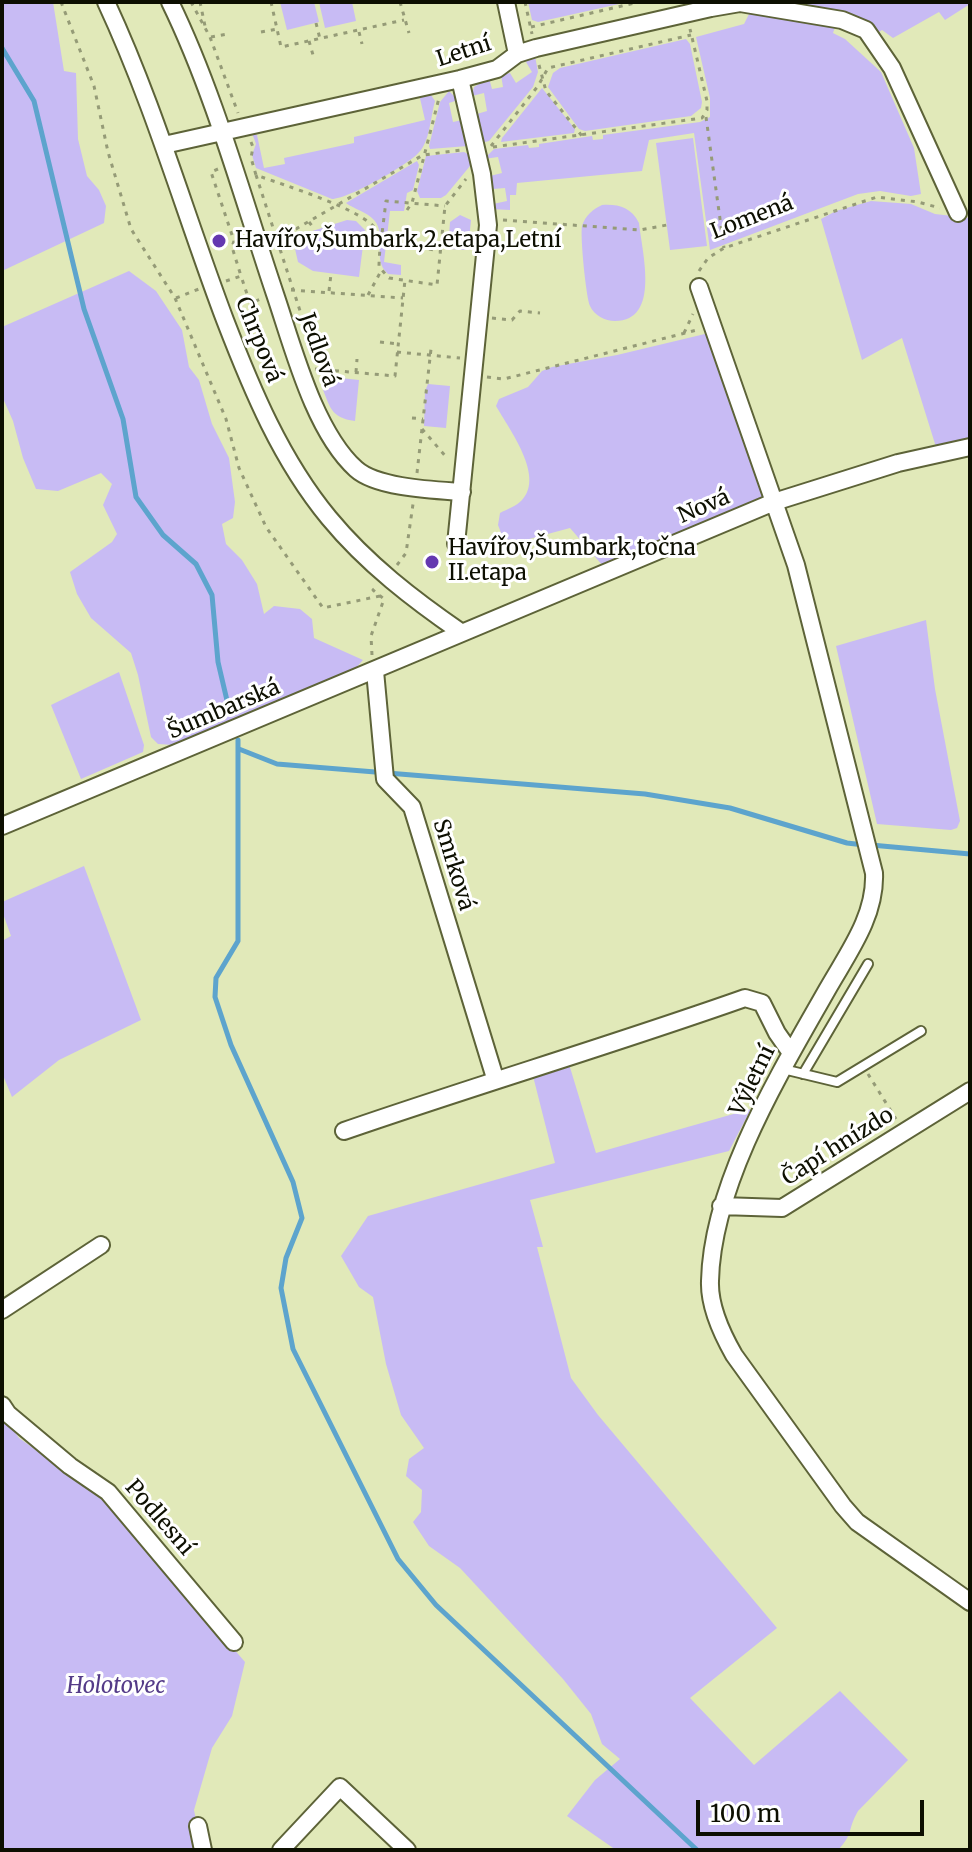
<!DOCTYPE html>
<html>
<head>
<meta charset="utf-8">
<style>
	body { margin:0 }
	#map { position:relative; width:972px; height:1852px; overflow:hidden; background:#e1e9b9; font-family:Merriweather,serif }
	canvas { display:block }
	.frame { position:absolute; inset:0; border:4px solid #0d0f01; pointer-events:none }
	.scale { position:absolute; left:696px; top:1800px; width:228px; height:36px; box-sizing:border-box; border:4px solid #0d0f01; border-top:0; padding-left:10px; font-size:24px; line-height:28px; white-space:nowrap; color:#0d0f01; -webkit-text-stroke:6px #fff; paint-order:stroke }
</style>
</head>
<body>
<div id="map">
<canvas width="972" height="1852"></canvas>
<div class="frame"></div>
<div class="scale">100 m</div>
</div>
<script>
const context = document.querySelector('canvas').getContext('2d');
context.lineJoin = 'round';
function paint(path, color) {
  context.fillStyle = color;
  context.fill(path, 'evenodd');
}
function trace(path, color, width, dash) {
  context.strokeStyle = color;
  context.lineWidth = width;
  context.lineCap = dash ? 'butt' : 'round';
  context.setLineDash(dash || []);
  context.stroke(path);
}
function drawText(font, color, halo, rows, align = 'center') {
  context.font = font + ' Merriweather,serif';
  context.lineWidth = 6;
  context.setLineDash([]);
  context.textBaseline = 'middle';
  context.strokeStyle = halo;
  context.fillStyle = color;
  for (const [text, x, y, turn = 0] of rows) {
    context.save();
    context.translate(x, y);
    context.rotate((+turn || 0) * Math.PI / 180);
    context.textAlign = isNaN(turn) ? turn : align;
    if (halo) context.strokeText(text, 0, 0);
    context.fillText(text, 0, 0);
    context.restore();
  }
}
paint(new Path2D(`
	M2,2h51l11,69 12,2 2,66 9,37 12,14 7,16 -2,17 -102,48z
	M280,2h34l5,20 -32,8z
	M319,2h33l4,19 -31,7z
	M528,2h100l-90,20 -6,-2z
	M780,2h190v2l-25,16 -6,-8 -46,26 -11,-8 -6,4z
	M750,12l85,15 -2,6 12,6 36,33 33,76 7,46 -10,2 -31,-5 -22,3 -148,56 -16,-117 -45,7 -7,31 -125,12 -1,12h-6v15l-20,-1 3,-5 14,-3 -2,-13 -12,1 -3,-13 12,-3 -4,-16 -14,2 10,-10 34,-4 1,3 10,-1v-3l53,-8 1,4 10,-1v-4l97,-13 10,-5v-19l-14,-61 48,-13z
	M686,39l4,5 12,58 -1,6 -10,8 -106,15 -6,-2 -31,-42 5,-14 7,-5z
	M535,56l3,16 -5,15 -44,54 -11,3 -1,-30 10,-3 -3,-18 -12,3 2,-9 15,-9 3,11 11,-2 -2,-12 9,-2 6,10 16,-11 -6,-10z
	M542,88l33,41 -1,4 -73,9 1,-4z
	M449,91l9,9 -9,3 4,19 9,-2 6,26 -38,3 -1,-3 11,-44z
	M429,92l6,9c-4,14 -5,37 -14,49 -10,14 -73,49 -89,49l-76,-31 -4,-13 4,-11 -4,-11 5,2 7,33 21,-4 -1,-6 70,-15v-6l71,-17 -6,-26z
	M693,138l14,108 -37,4 -14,-107z
	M464,152l7,4 -1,10 -24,29 -5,3h-21l-3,-7 9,-35z
	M417,161l2,4 -6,25 -6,3 -3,18h-14l-6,51 17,3v10l-13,-1c-17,-15 0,-38 -14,-54 -7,-8 -20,-11 -28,-17z
	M871,201l40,3 24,10 35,4v223l-34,6 -34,-109 -40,22 -41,-141 15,-8z
	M602,205c16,-1 29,2 37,18 3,29 22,98 -24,98 -10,0 -21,-6 -25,-15 -4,-9 -10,-70 -8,-80 3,-10 11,-17 20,-21z
	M460,215l11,5 -3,30 -20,-1 2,-27z
	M347,220l9,1 9,9 -6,47 -46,-6 -15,-9 -3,-13 8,-15z
	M129,271l27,20 26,39 7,37 10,13 13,44 17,34 6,44 -2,16 -11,6 4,20 16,16 15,24 7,30 10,-8 26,3 12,10 2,19 49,22 -9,10 -180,75 -16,-1 -7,-7 -13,-62 -7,-22 -40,-35 -14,-24 -7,-22 42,-30 5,-8 -14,-29 9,-21 -11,-11 -43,18 -22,-2 -13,-31 -10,-37 -11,-25v-69z
	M709,333l56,167 -162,66 -33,-38 -52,14 -15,-4 -5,-13 2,-12c7,-4 17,-7 22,-13 23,-24 -13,-71 -26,-94l3,-7 29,-12 14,-16 10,-4 65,-12z
	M332,377l27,3 -4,41c-25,-3 -25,-15 -34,-36l4,-7z
	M428,384l22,2 -4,42 -22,-2 1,-35z
	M926,620l9,69 25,132 -3,7 -6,2 -74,-6 -41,-178z
	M119,672l25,73 -1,7 -62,27 -30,-74z
	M84,866l57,154 -82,40 -47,37 -10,-24v-132l9,-5 -9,-25v-9z
	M569,1064l27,89 155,-44 -22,42 -199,49 13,47h-6l34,131 27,37 179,213 -87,70 64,67 86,-74 68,69 -50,51c-11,19 -4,22 -20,39h-222l-49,-34 28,-36 25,-21 -18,-15 -11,-30 -28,-35 -103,-111 -31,-22 -16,-24 8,-10 1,-22 -16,-14 3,-17 15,-11 -23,-33 -15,-51 -13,-67 -14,-10 -18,-31 27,-40 187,-53 -22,-87z
	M2,1414l17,24 85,60 141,164 -13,54 -20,32 -18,62 8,40h-200z`), '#c8bbf4');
trace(new Path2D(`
	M2,48l32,53 50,208 39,110 13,78 27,38 33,29 16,31 6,67 11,47
	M238,740v201l-22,37 -1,19 16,48 62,137 9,36 -16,40 -5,30 12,61 105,210 38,46 261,245
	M239,749l38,15 368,30 85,14 117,35 17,2
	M871,845l99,9`), '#5da4cd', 5);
const service = new Path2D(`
	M783,1069l54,13 84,-51
	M803,1074l65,-110`);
const minor = new Path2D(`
	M106,2c48,103 79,212 119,318 27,70 56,140 104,198 38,46 85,82 133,115
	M170,2c44,90 73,197 105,292 18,53 39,137 81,175 21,19 78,21 106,23
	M506,2l11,52
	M711,8l29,-5 102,17 24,10 26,38 66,145
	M164,145l296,-66 37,-10 20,-15 19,-6 175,-40 -1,-6
	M699,287l97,278 78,308c2,43 -26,80 -47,117 -47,83 -115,194 -117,291 -1,25 12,53 24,74l109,151 14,16 113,80
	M456,544l32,-319 -6,-51 -22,-95
	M375,671l10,108 27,28 83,271
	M2,826l772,-324 124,-39 72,-16
	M344,1131c133,-46 268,-86 401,-133l17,5 15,30 14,20
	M721,1206l61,2 188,-117
	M2,1310l99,-65
	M2,1405l6,9 62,52 38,26 126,150
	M198,1826l5,24
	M281,1850l59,-63 67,63`);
trace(service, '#5d6338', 12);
trace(minor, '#5d6338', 20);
trace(new Path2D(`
	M61,2l33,84 14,66 23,77 44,69 51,121 13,49 27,59 57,81 57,-12
	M191,2l19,35 28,76
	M200,2l5,24
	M271,2l10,45 123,-27
	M400,2l9,31
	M525,2l7,32
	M316,23l4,16
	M531,27l108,-25
	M261,32l16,-3
	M359,32l3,12
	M211,37l16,-3
	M309,41l4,14
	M539,65l7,26 36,45
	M706,117l18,131
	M251,142l2,5 -2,11 5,17c24,9 110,35 120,55 6,12 3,24 3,37l10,11 48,7 8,-79 21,-27
	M491,146l47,-60 10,-18 143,-33
	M493,147l209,-29 5,-8v-9l-17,-72
	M218,169l-7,3 23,69 -2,6 9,29
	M256,175l21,65 146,-85 39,-5
	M407,210l5,-7 27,-105
	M503,220l137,10 27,-5
	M309,222l6,8
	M277,240l26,80 -1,6
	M381,242l5,-41 59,5
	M429,249l11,2
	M699,271l9,-13 16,-10 153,-51 41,5 22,6
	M226,281l15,-5 9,27 11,-4
	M291,290l112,8
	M329,291l2,-17
	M368,295l13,-24
	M176,298l23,-9
	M492,318l20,2 8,-9 20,2
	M684,333l9,-19
	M380,342l18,2
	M397,352l63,6
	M315,369l80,7 10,-96
	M356,372l1,-13
	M487,377l17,2 193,-49
	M412,418l11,1
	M422,429l26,30
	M417,473l14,-124
	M397,565l9,-12 7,-49
	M453,572l1,-12
	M372,655l-1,-19 13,-37 -11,-9 2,-2
	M868,1074l28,45`), '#959b77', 3, [4, 6]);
trace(service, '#fff', 8);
trace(minor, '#fff', 16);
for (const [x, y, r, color] of [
	[219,241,8,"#6438b0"],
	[432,562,8,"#6438b0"]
]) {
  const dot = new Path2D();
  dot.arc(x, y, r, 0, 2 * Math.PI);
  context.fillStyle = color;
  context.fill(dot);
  trace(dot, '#fff', 3);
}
drawText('22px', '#0d0f01', '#fff', [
	["Letní",464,52,-18],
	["Lomená",752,218,-21],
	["Chrpová",258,340,68],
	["Jedlová",318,350,70],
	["Nová",704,507,-23],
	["Šumbarská",224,710,-23],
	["Smrková",453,865,73],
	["Výletní",753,1081,-64],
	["Čapí hnízdo",838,1147,-32],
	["Podlesní",159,1518,49]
]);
drawText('22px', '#0d0f01', '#fff', [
	["Havířov,Šumbark,2.etapa,Letní",235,241],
	["Havířov,Šumbark,točna",448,549],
	["II.etapa",448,574]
], 'left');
drawText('italic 22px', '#543b88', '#fff', [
	["Holotovec",116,1687]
]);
</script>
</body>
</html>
